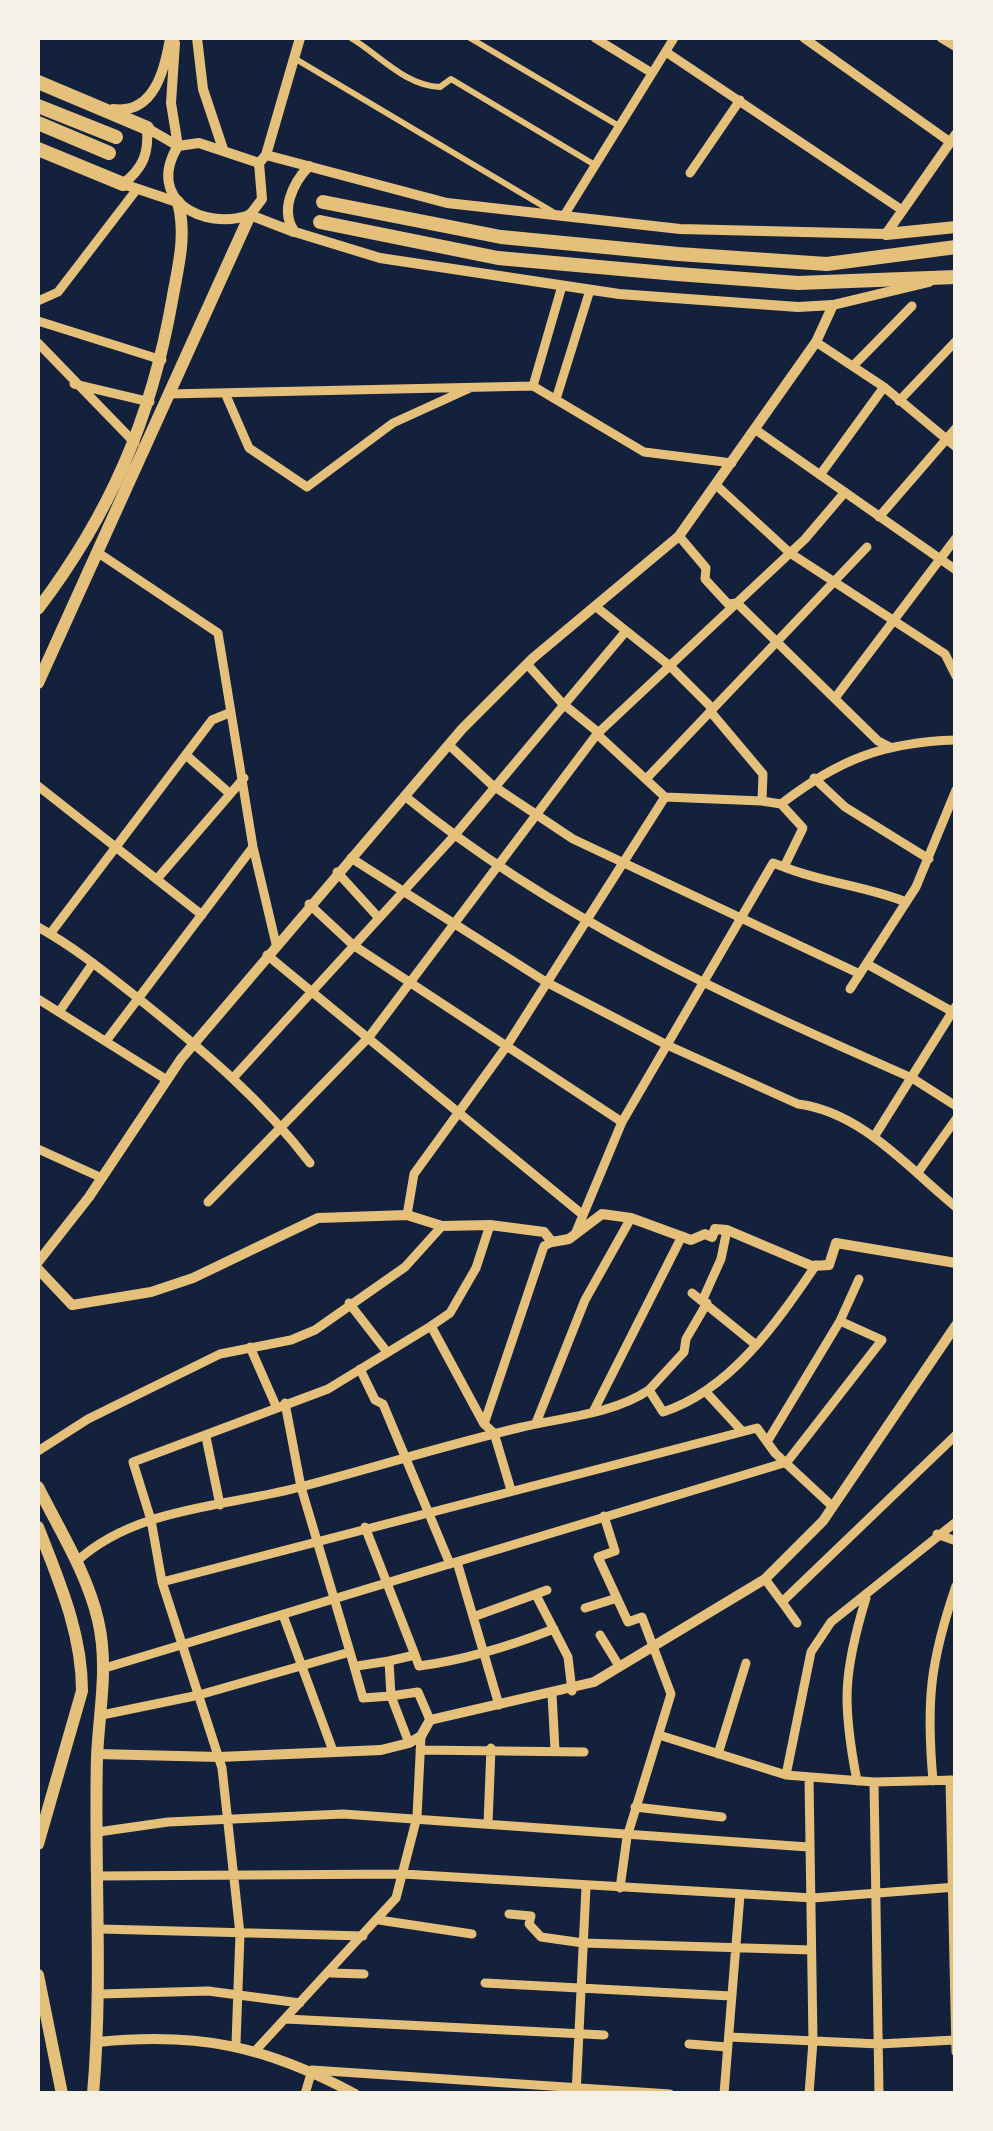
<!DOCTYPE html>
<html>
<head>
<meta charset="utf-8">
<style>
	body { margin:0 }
	#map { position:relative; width:993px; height:2131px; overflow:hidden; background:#14213d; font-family:Karla,sans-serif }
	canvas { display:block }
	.frame { position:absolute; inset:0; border:40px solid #f6f1e7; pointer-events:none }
</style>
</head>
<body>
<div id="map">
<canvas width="993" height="2131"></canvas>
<div class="frame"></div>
</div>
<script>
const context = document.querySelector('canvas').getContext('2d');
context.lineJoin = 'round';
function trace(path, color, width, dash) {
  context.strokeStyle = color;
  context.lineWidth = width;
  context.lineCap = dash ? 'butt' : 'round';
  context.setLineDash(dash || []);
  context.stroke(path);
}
trace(new Path2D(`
	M351,38c30,18 53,47 89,49l11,-8 144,86
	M470,38l149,88
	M294,58l259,154`), '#e5c07b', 6);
trace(new Path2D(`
	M595,38l57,35
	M804,38l146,104
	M941,38l15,9
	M666,52l236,158
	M690,173l50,-73
	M565,214l109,-176
	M38,301l20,-9 79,-103
	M38,321l124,39
	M816,342l68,45 72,60
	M38,343l97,100
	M853,366l59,-60
	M74,384l76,18
	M533,386l29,-100
	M225,393l24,55 58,39 86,-64 77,-35
	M169,394l364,-8 111,66 88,11
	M557,396l33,-106
	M899,401l57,-60
	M756,430l200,140
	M820,475l64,-88
	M716,485l74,68 155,101 11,22
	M879,517l77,-89
	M679,536l27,32 -1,11 23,25 9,-1 141,138 12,6
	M100,554l118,79 35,214 23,97
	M595,606l75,60 43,43
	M527,664l35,39 37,30
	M835,698l121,-160
	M710,711l53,63 -1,27 19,3c57,-44 102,-62 175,-64
	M597,734l68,63 97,4
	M449,745l43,40 81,54 287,135
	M186,755l42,37
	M647,778l220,-231
	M814,778l31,29 84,52
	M38,786l164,129
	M406,797c148,122 331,204 506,281l44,28
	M351,858l195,124 121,63 131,59c64,8 111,65 158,103
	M784,867c40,16 82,19 122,35
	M337,872l41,45
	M157,879l87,-101
	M309,904l44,41 269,177
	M38,927c38,21 72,49 106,76 62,50 118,97 166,160
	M50,934l162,-214 17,-7
	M267,955l316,260
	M867,964l86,48
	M850,989l66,-102 40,-97
	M38,999l129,81
	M59,1012l34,-49
	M106,1041l147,-194
	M234,1077l220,-241 172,-205
	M874,1137l82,-131
	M38,1149l64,29
	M919,1171l37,-52
	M208,1202l161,-165 228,-303 208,-195 40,-47
	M407,1215l7,-41 92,-127 159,-250
	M576,1232l46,-110 151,-259 11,4 19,-39 -22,-24
	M692,1293l64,52
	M703,1299l18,-40 6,-29
	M349,1303l38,49
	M840,1321l19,-42
	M431,1326l53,98
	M250,1347l26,59
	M360,1369l15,31 8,4 67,160
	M649,1390l35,-38 2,-13 21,-36
	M706,1392l35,38
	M285,1403l16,84 49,165
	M593,1412l89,-176
	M536,1423l49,-123 46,-82
	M206,1437l14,68
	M38,1451l50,-32 132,-65 71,-14 24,-10 90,-63 37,-41
	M511,1490l-17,-57 -10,-9 60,-178 8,-4
	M604,1516l11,35 -17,6 30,65 14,-5 29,77 -44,143 -7,51
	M365,1527l50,128
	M937,1534l19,7
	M76,1562c60,-56 153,-55 228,-76 72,-19 142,-41 214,-58 44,-11 93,-13 131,-38l14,22c68,-22 114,-90 153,-147
	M457,1562l42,143
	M765,1579l17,23 174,-167
	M162,1582l595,-154 18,25 57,53
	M536,1595l32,62 4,34
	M782,1602l15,21
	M585,1608l29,-9
	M283,1615l50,136
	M473,1617l74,-27
	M600,1635l19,31
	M357,1666l32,-5
	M105,1668l682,-206 95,-122 -42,-19 -73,121
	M552,1694l3,56
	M102,1715l97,-20 151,-43 13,46 28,-2 -2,-35 26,-6 4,11c47,-6 91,-20 135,-37
	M659,1735l127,40 88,7 82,-2
	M409,1743l-18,-47 27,-4 12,28
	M420,1750l164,2
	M718,1754l28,-91
	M786,1775l25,-123 20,-30 125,-100
	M950,1780l6,272
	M857,1781c-15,-77 -14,-108 9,-183
	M933,1781c-7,-80 -3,-119 23,-195
	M874,1782l5,312
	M635,1807l87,10
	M488,1824l3,-76
	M98,1832l70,-10 175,-8 465,33
	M98,1876l305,-2 410,24 143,-11
	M509,1914l22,2 -2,8 12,13 42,6 228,7
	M379,1920l93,14
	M101,1929l262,7
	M331,1973l33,1
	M485,1983l246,13
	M100,1994l108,-3 92,12
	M286,2019l318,16
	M729,2037l150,7 76,-4
	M236,2043l4,-109 -18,-166 -60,-186 -11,-62 -18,-58 195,-73 103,-63 19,-13 26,-45 14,-43
	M689,2044l38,3
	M256,2050l140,-152 21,-81 4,-81
	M305,2094l7,-24 358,24
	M576,2094l10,-207
	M724,2094l16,-199
	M809,2094l4,-53 -4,-263`), '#e5c07b', 9);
trace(new Path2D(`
	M197,38l6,51 20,60
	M175,43l-4,60 7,43
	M113,109c41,6 52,-40 57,-71
	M147,128l31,18
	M266,155l181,48 233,26 206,5 70,-100
	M259,163l-60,-20 -21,3c-33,53 24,85 72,69l12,-16 -3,-36 7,-8 34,-117
	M309,166c-16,17 -30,45 -14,66l85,26 239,36 179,13 35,-2 96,-23
	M123,184c20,-16 26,-30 24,-56
	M123,184l54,18
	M250,215l44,17
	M38,1262l51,-65 92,-138 281,-330 71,-71 146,-122 137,-194 17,-37
	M38,1269l34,36 79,-13 42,-14 125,-60 89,-3 35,11 48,-1 54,7 8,10 17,-3 33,-25 29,4 60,22 14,-6 7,3 3,-8 12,1 85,36 17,-1 7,-22 120,20
	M97,1754l122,3 162,-7 28,-7 12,-7 9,-16 164,-38 171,-103 58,-58 133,-196
	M98,2042c101,-10 168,4 257,52`), '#e5c07b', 10);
trace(new Path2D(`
	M886,234l70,-7
	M38,609c72,-95 113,-190 134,-308 6,-35 15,-64 6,-99
	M38,683l212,-468
	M38,1487c21,42 49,86 60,133 11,47 1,90 -1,137 -3,112 6,224 -4,337
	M38,1527c21,54 44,106 44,164l-44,153
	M38,1975l24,119`), '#e5c07b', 12);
trace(new Path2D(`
	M38,82l109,46
	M38,106l78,31
	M38,123l71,30
	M38,149l85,35
	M323,202l178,35 177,17 149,10 129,-17
	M320,222l178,36 179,16 121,9 158,-6`), '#e5c07b', 14);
</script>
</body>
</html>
